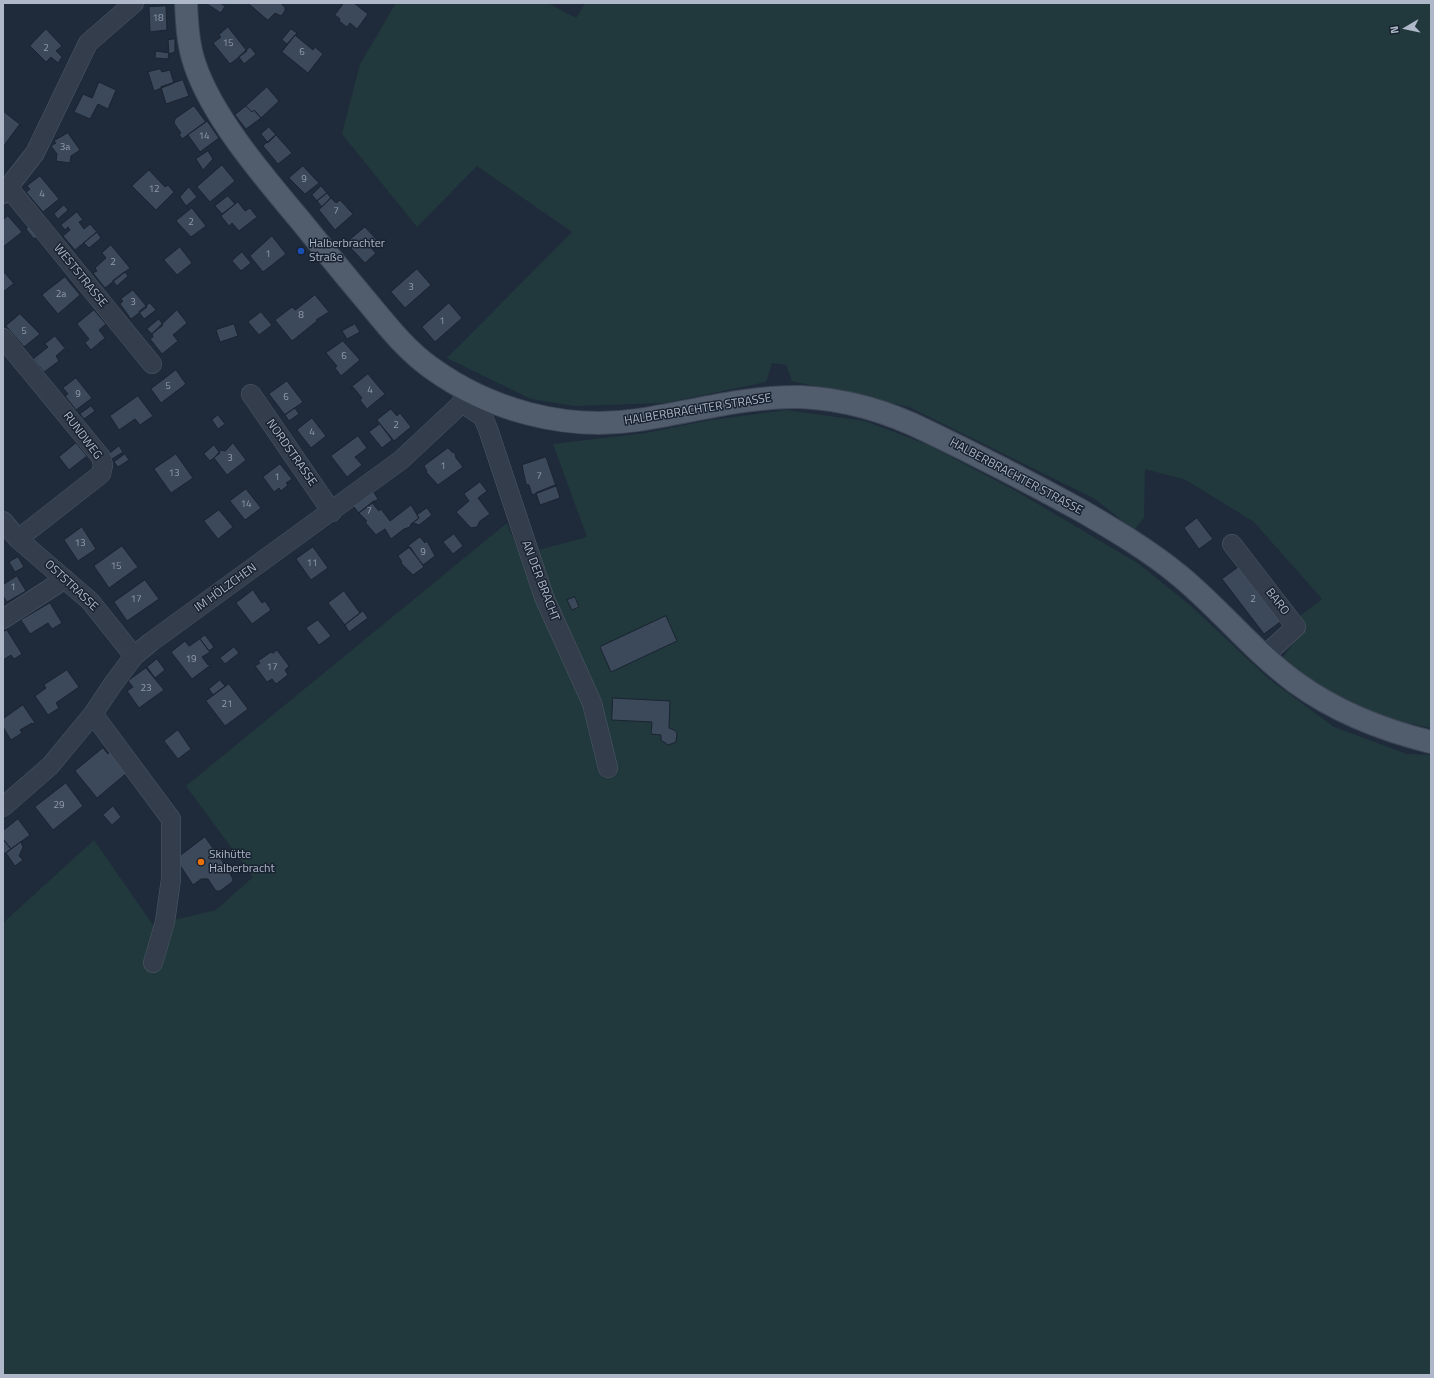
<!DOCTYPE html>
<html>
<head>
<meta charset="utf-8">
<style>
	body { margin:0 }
	#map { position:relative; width:1434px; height:1378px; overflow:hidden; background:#1f2b3b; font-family:"Titillium Web",sans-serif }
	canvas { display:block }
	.frame { position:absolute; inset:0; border:4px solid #aeb8c8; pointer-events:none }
	.north { position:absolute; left:1386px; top:8px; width:40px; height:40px; -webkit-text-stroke:3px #192230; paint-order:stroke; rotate:261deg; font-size:11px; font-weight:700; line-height:16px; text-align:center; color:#aeb8c8 }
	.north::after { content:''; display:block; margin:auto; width:14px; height:18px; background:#aeb8c8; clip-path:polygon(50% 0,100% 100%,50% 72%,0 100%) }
</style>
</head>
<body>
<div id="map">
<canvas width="1434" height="1378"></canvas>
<div class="frame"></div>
<div class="north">N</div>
</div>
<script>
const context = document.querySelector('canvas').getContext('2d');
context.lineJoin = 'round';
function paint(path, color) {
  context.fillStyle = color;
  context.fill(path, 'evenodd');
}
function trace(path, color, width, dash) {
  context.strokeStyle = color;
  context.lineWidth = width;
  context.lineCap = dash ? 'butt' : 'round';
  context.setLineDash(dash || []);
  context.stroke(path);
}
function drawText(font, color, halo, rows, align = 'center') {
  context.font = font + ' "Titillium Web",sans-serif';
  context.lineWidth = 3;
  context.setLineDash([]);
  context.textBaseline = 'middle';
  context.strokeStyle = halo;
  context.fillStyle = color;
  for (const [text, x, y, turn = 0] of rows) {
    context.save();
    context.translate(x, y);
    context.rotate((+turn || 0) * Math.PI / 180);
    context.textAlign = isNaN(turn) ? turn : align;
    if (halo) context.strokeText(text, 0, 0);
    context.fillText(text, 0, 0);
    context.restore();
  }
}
paint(new Path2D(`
	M396,3h152l28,15 9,-15h846v725l-49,-11 -65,-32 -34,-28 21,-28 -8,-10 26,-20 -68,-77 -68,-42 -41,-11 -1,49 -10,12 -39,-31 -186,-92 -117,-26 -6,-16 -14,-2 -6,19 -101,21 -91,3 -43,-7 -84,-41 125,-126 -95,-66 -60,61 -75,-93 18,-70z
	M786,410l79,11 63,24 88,46 123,73 52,42 78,73 65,48 73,27 24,1v620h-1428v-452l91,-83 59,85 63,-15 37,-33 -67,-91 321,-263 13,32 67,-18 -34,-93 93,-11 65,-13z`), '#21393c');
const building = new Path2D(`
	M208,3h12l5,3 -4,7 -14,-9z
	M248,3h35l-1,2 3,2v4l-4,5 -6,-3 -7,7z
	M344,3h10l14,11 -11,15 -7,-6 -3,4 -8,-6 1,-2 -5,-4z
	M166,6l1,24 -17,2 -1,-25z
	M228,27l19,24 -17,13 -17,-21 8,-6 -2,-2z
	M46,29l16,17 -6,5 6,6 -4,6 -7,-6 -5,5 -16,-16z
	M291,29l6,4 -10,11 -5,-4z
	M297,33l-1,3 17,14 2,-3 8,7 -15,19 -26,-21z
	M175,39v13l-6,2 -1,-14z
	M250,47l6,7 -12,10 -5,-7z
	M156,51l13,2 -1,6 -13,-1z
	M160,69l2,3 8,-2 4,13 -20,8 -6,-19z
	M183,80l6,16 -23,8 -5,-17z
	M99,82l17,8 -8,19 -10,-5 -8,15 -16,-7 9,-18 9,4z
	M267,87l12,14 -18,17 -7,-8 -2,2 -6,-6z
	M194,106l12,16 -24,17 -3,-5 2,-1 -7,-10 1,-4z
	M246,106l6,6 2,-2 7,8 -15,11 -11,-14z
	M3,111l19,15 -3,-1 -16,22z
	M207,121l12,17 -19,14 -12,-17z
	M269,127l7,8 -8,8 -7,-9z
	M68,133l12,17 -9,6 -1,7 -14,-2 1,-7 -6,-8 5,-3 -2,-2z
	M276,135l16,18 -14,11 -15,-18z
	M208,151l5,8 -10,11 -7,-11z
	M222,165l13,16 -25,21 -13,-15z
	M303,166l16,17 -14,11 -16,-16z
	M151,168l-2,2 16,17 3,-2 6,7 -18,18 -24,-24z
	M40,176l19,23 -16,13 -17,-20 4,-3 -3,-3z
	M321,186l6,7 -10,8 -5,-6z
	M189,187l8,10 -11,9 -6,-9z
	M327,193l4,5 -9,9 -5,-6z
	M228,196l7,8 -13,10 -7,-8z
	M331,198l5,5 4,-3 13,14 -18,16 -16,-20z
	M238,202l7,9 5,-3 7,9 -18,14 -7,-8 -3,3 -8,-10z
	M64,205l4,5 -10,9 -4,-5z
	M192,208l14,18 -15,11 -15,-16z
	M77,212l6,8 -4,2 5,7 6,-5 7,8 -22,18 -12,-14 7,-6 -2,-3 -3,3 -4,-5z
	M8,216l14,16 -19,15v-27z
	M31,225l8,10 -5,4 -8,-10z
	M365,227l13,14 -7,7 5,5 -11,10 -19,-20z
	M97,232l4,6 -12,10 -5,-5z
	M272,236l14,18 -23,18 -13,-16z
	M111,245l19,23 -25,20 -12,-15 4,-2 -2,-3 11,-10 -4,-5z
	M180,247l12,16 -15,12 -13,-15z
	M242,252l9,11 -10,8 -9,-10z
	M417,269l14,16 -26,23 -14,-16z
	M4,272l11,13 -2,-1 -10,8v3v-22z
	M125,272l3,4 -11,10 -4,-5z
	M65,277l15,18 -22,19 -16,-19z
	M133,290l14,17 -16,12 -11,-15 3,-3 -2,-2z
	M315,295l14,17 -13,8 1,1 -25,20 -17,-21 17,-13 3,3z
	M150,303l6,7 -12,9 -5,-7z
	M449,303l13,15 -27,24 -13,-15z
	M94,310l12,14 -7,6 6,8 -14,12 -6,-7 4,-4 -12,-15z
	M177,310l10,13 -14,12 5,6 -16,13 -12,-15 3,-2 -1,-3z
	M261,312l11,13 -13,10 -11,-13z
	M20,314l20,20 -16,13 -18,-21z
	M159,319l4,6 -11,9 -5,-5z
	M234,324l4,12 -18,6 -4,-12z
	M355,324l5,8 -13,7 -5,-8z
	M55,336l13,16 -4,-3 -8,7 3,5 -15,11 -11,-13 15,-12 -3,-3z
	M343,341l17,19 -19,16 -6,-8 2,-2 -11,-13z
	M176,370l10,14 -25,19 -10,-14z
	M368,374l17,20 -18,15 -7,-9 2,-2 -9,-11 -3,1z
	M76,378l16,20 -16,12 -11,-14 3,-2 -5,-6z
	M287,381l16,21 -18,13 -16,-21z
	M138,396l15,20 -13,9 -5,-6 -16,11 -9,-14z
	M91,406l4,5 -11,8 -4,-5z
	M295,408l4,6 -10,7 -4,-6z
	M391,409l6,7 3,-3 11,14 -17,14 -17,-21z
	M218,415l7,9 -7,5 -6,-9z
	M312,418l14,18 -15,12 -14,-18z
	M380,424l12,16 -10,8 -13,-16z
	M358,436l9,12 -12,9 7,8 -15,12 -16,-21z
	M76,443l11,13 -18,14 -10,-13z
	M233,443l13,17 -19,15 -13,-17 7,-8 4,1z
	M214,445l6,8 -10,8 -6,-7z
	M119,446l4,6 -11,7 -3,-5z
	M448,448l4,4 3,1 1,5 7,9 -25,18 -12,-13 1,-1 -3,-5z
	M125,454l4,6 -11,7 -4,-5z
	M176,454l17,24 -22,15 -17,-24z
	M546,457l10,29 -24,9 -3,-10 -3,-1 -4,-19z
	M280,464l12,15 -6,4 2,2 -7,6 -2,-3 -5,4 -11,-15z
	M480,482l7,9 -9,7 12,16 -10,7 -3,6 -6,1 -15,-16 13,-11 -5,-7z
	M556,485l4,13 -20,7 -4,-12z
	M246,489l15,19 -16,12 -15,-19z
	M373,491l5,8 -19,14 -6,-7z
	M374,501l-1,3 6,7 2,-2 9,12 21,-16 8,13 -8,6 -1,3 -6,2 -13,10 -6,-10 -9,6 -11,-13 2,-1 -8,-8z
	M427,508l5,7 -13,10 -6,-2 6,-5 -2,-3z
	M219,510l14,17 -15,12 -14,-18z
	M1197,518l16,21 -14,10 -15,-21z
	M82,527l14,22 -18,12 -14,-21z
	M454,534l9,12 -10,8 -10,-12z
	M420,537l5,6 2,-2 8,15 -12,9 -15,-19z
	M122,546l16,21 -29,21 -15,-22z
	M313,547l15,21 -17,12 -15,-21z
	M410,547l14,20 -11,8 -12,-12 1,-1 -4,-6z
	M18,557l6,10 -9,5 -6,-10z
	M1240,566l43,54 -19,14 -42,-55z
	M17,576l9,15 -19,11 -4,-6v-11z
	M145,580l14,19 -32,22 -13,-19z
	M253,590l9,13 3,-2 6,9 -19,14 -16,-21z
	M344,591l16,22 -15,12 -17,-22z
	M575,597l4,10 -7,3 -5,-10z
	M50,603l12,20 -10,6 -4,-6 -18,11 -9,-14z
	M363,611l5,7 -19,14 -4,-7z
	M666,616l11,25 -66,31 -11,-25z
	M318,620l13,16 -12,9 -13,-17z
	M7,630l15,24 -8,5 -3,-4 -8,5v-28z
	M205,635l9,12 -5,4 -9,-12z
	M200,639l10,13 -8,5 6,8 4,-1 -20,15 -21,-27 14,-11 4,5z
	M234,647l5,6 -14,11 -5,-6z
	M277,650l12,16 -4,4 3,5 -12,9 -4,-5 -5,3 -12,-16 5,-3 -2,-2 13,-9 2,1z
	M157,659l8,11 -10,8 -8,-11z
	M146,668l18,22 -25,18 -12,-17 6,-4 -5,-6z
	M67,670l12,17 -23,16 3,5 -11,7 -13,-19 11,-8 -2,-3z
	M220,680l5,6 -12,9 -4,-6z
	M229,684l19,25 -23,17 -19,-25z
	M613,698l57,3 -1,27 5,2 3,3 -1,9 -8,3 -7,-5v-5l-10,-1 1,-12 -40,-2z
	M23,705l12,18 -2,1 -1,-1 -12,7 2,3 -11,7 -8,-13v-8z
	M178,730l13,19 -13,10 -14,-18z
	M103,748l5,6 3,-3 17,21 -31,26 -22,-27z
	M66,783l17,23 -30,24 -18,-23z
	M113,806l8,11 -9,8 -9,-10z
	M18,819l12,16 -19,14 -8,-10v-8z
	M205,837l20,28 8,14 -1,3 -12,9h-4l-8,-12h-7l-8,6 -17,-26z
	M3,839l8,10 -6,5 -2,-3z
	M21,842l2,5 -4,9 4,4 -8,6 -9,-13z`);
paint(building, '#3b495b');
trace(building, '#1b2432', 1);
const minor = new Path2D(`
	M8,187l144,177
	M3,194l32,-41 53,-110 46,-40
	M3,338l98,119 2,8 -2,9 -83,65
	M251,394l81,118
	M462,403l21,14 5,12 56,168 48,106 16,65
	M3,521l15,18 72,62 44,55
	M1232,544l64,83 -32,29
	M3,619l62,-40
	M93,714l78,105v60l-6,43 -12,41
	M3,807l47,-41 43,-52 20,-30 21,-28 17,-14 250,-182 61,-57 2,-14`);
const major = new Path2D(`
	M186,3c1,21 2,42 9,62 18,53 69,112 105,155 22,27 43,53 65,79 20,24 39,49 65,68 59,43 135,64 208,53 54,-8 107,-24 163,-23 44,2 88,15 128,35 52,25 102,51 153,79 34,20 68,40 98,65 40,33 73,75 115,106 41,30 87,48 136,60`);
trace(minor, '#4e5866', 20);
trace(major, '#3c4655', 24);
trace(minor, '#333d4b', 19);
trace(major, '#515c6c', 22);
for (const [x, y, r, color] of [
	[301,251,4,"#1a4fb4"],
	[201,862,4,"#e8710a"]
]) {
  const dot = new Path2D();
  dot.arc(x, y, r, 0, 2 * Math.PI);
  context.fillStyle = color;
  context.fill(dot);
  trace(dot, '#192230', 1.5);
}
drawText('10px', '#919cad', null, [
	["18",158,19],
	["15",228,44],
	["2",46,49],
	["6",302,53],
	["14",204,137],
	["3a",65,148],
	["9",304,180],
	["12",154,190],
	["4",42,195],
	["7",336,212],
	["2",191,223],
	["1",268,255],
	["2",113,263],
	["3",411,288],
	["2a",61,295],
	["3",133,303],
	["8",301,316],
	["1",442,322],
	["5",24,332],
	["6",344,357],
	["5",168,387],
	["4",370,391],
	["9",78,395],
	["6",286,398],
	["2",396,426],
	["4",312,433],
	["3",230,459],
	["1",443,467],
	["13",174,474],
	["7",539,477],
	["1",277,478],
	["14",246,505],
	["7",369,512],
	["13",80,544],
	["9",423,553],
	["11",312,564],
	["15",116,567],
	["1",13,588],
	["17",136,600],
	["2",1253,600],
	["19",191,660],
	["17",272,668],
	["23",146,689],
	["21",227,705],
	["29",59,806]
]);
drawText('12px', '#aeb8c8', '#192230', [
	["Halberbrachter",309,244],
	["Straße",309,258],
	["Skihütte",209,855],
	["Halberbracht",209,869]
], 'left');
drawText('12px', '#aeb8c8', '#192230', [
	["WESTSTRASSE",80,276,51],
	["HALBERBRACHTER STRASSE",698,410,-9],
	["RUNDWEG",82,436,53],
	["NORDSTRASSE",291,453,55],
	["HALBERBRACHTER STRASSE",1016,477,28],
	["AN DER BRACHT",540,581,69],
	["OSTSTRASSE",71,586,43],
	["IM HÖLZCHEN",226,588,-36],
	["BARO",1277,602,52]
]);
</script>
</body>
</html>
